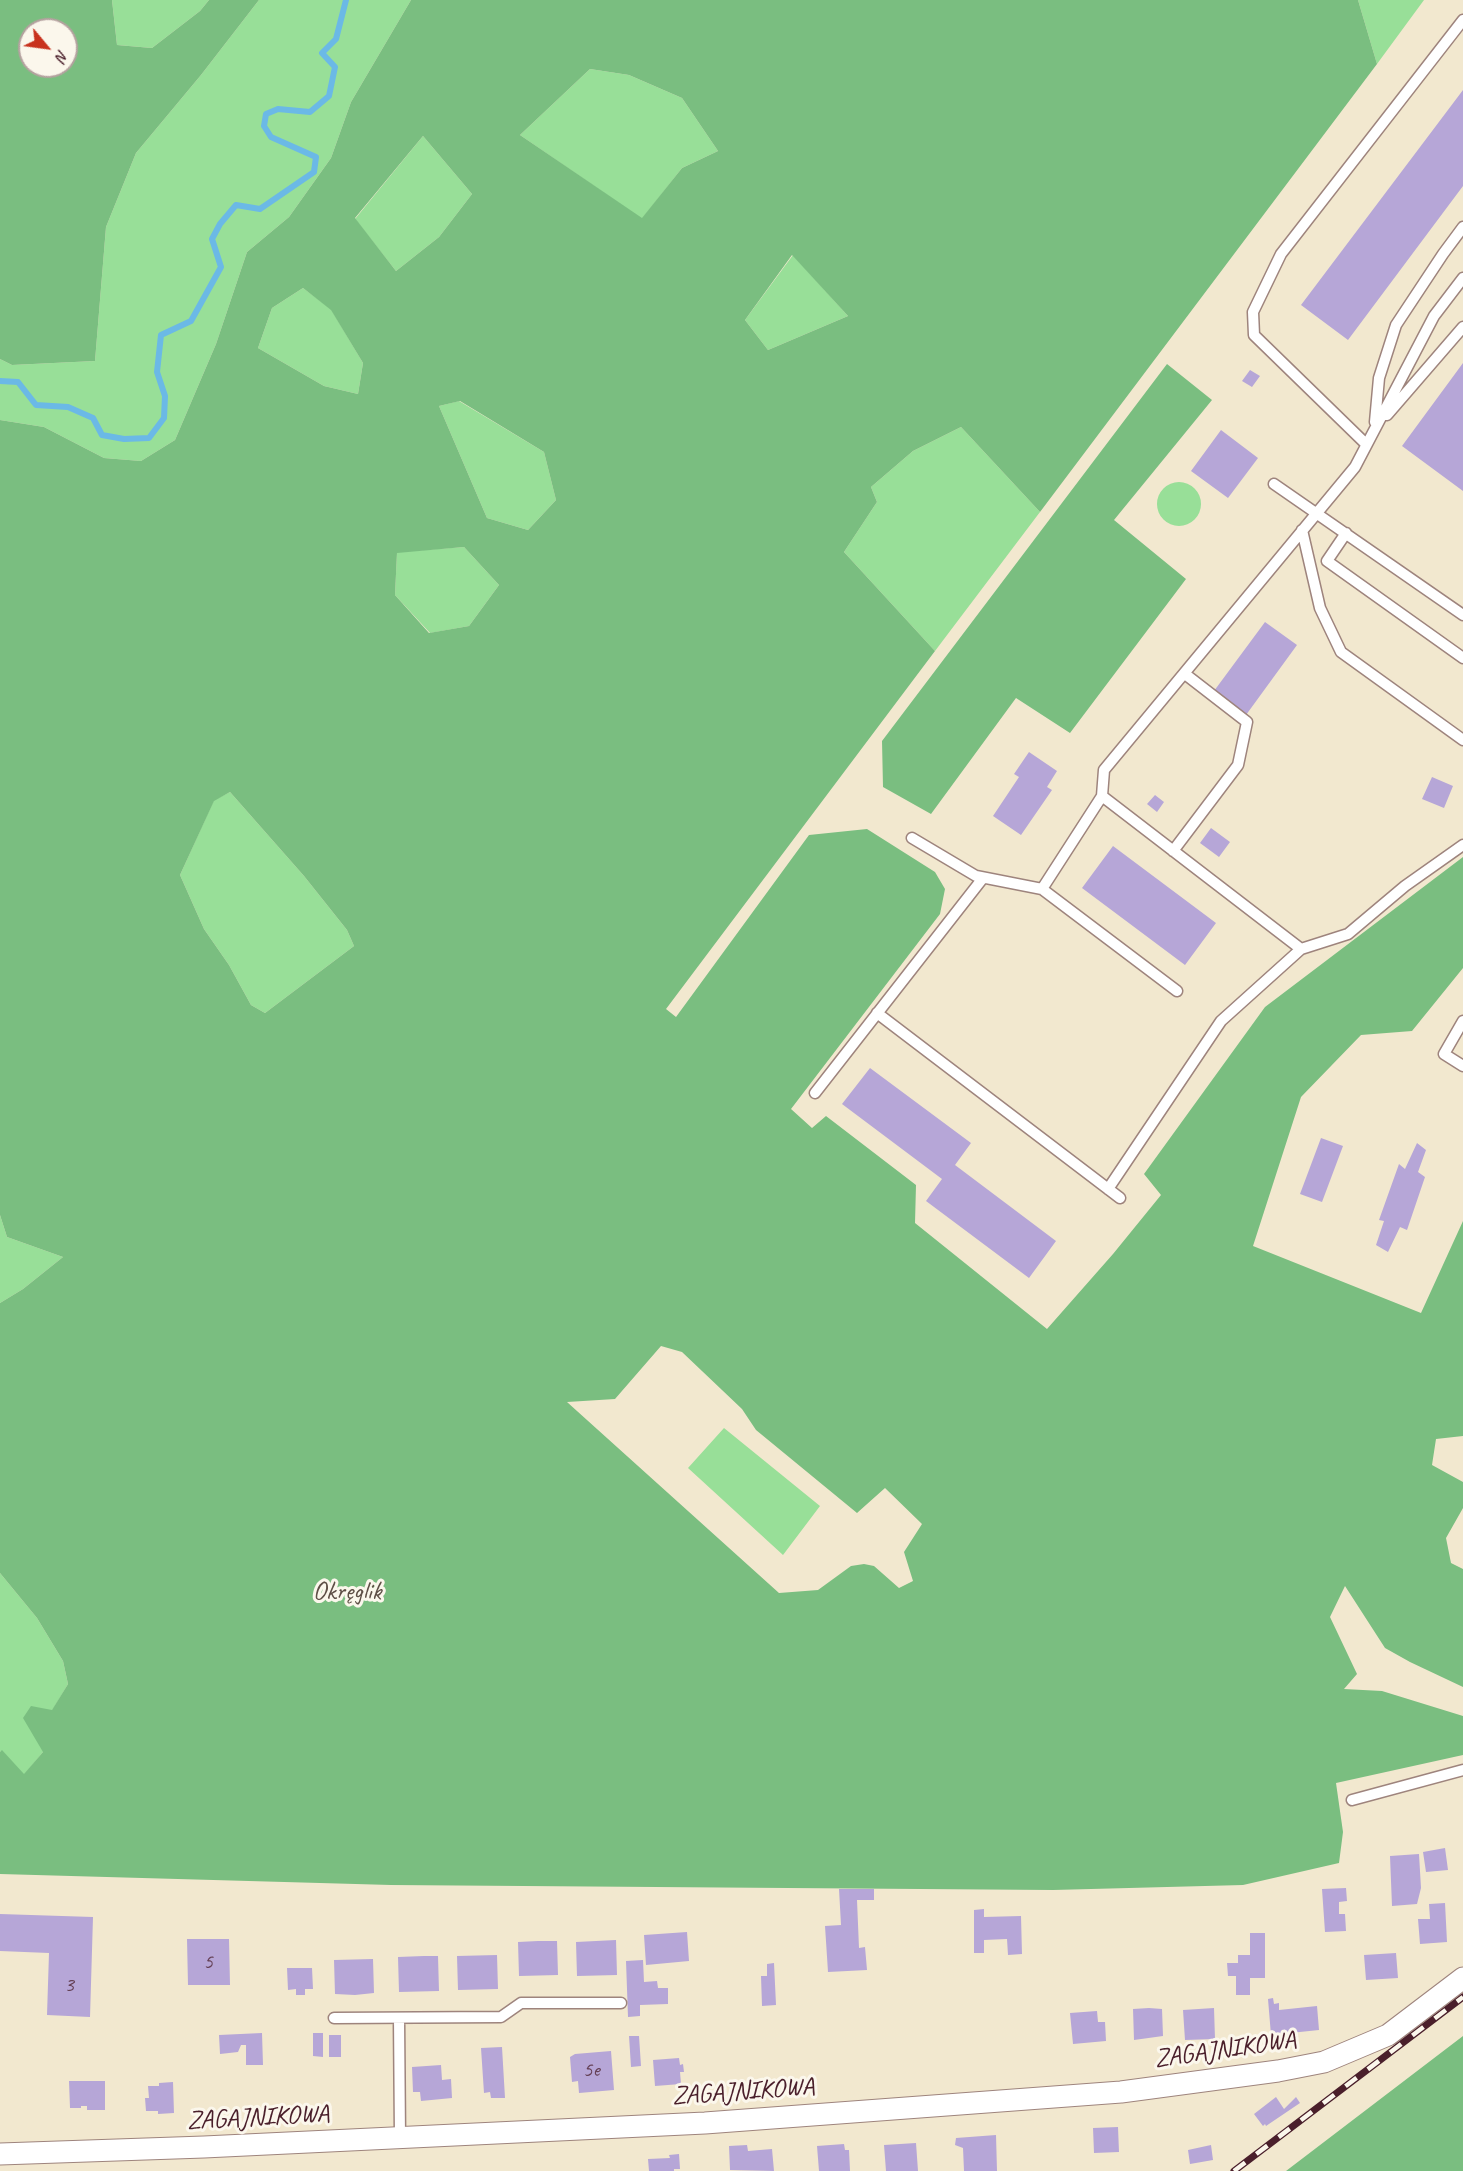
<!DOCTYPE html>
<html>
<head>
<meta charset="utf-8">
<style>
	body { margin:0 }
	#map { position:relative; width:1463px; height:2171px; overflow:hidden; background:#f2e8cf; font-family:Caveat,sans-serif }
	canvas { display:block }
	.north { position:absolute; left:18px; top:18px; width:60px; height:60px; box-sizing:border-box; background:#fbf7ec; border:2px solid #b4a19f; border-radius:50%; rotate:119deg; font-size:16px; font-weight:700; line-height:24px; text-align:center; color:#4a1f2b }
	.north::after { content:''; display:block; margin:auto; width:21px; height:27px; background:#c8321e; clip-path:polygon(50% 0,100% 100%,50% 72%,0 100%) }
</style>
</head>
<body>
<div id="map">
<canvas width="1463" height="2171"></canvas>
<div class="north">N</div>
</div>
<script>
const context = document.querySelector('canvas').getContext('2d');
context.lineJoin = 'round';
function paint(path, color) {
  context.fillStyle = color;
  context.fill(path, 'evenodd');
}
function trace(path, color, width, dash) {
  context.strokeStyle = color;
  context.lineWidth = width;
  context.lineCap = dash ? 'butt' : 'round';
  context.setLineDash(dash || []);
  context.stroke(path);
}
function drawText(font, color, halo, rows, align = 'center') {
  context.font = font + ' Caveat,sans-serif';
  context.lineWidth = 6;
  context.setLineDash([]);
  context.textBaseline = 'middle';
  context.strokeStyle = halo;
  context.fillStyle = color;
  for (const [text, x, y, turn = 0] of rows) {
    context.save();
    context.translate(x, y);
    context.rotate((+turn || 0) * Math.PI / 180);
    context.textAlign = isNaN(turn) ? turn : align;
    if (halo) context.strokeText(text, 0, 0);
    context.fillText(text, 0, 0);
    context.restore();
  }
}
paint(new Path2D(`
	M112,0h97l-9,11 -48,37 -35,-3z
	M259,0h152l-60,102 -20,56 -42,59 -42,35 -31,92 -41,96 -34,21 -37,-3 -60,-31 -44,-7v-61l12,6 83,-4 11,-134 30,-74 65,-78z
	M1358,0h66l-47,64z
	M590,69l39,6 53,23 36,53 -36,17 -40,51 -122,-84z
	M423,136l49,58 -33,43 -43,34 -41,-52z
	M793,255l55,61 -80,34 -23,-30z
	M303,288l28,21 32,54 -5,31 -34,-8 -66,-38 14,-40z
	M459,401l85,51 12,48 -28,30 -41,-12 -48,-112z
	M961,427l79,85 -105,139 -91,-99 33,-50 -6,-15 42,-36z
	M1157 504a22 22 0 1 1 44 0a22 22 0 1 1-44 0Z
	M464,547l35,38 -30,41 -39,7 -35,-38 2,-43z
	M230,792l74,84 43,54 7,16 -89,67 -14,-8 -22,-40 -25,-36 -24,-54 34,-75z
	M0,1215l7,22 56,20 -40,32 -23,14z
	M724,1428l96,78 -37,49 -95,-87z
	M0,1573l37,45 26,43 5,23 -16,27 -9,41 -19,23 -22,-24 -2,1z`), '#98df98');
paint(new Path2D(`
	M0,0h112l5,45 35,3 48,-37 9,-11h50l-58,75 -65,78 -30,74 -11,134 -83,4 -12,-6zM30,30h36v36h-36z
	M411,0h947l19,64 -337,448 -79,-85 -48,24 -42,36 6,15 -33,50 91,99 -269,358 10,8 133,-182 58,-6 68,43 10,17 -5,25 -149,195 21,19 14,-12 90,69 -1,38 132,106 66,-75 48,-59 -17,-21 121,-167 198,-150v111l-51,63 -51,4 -60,62 -48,149 168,67 42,-92v215l-27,3 -4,26 31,17v26l-17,30 5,25 12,6v118l-53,-25 -25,-14 -40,-62 -15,31 27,57 -13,15 38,2 81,25v39l-127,28 7,49 -4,31 -96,22 -190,5 -662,-5 -391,-11v-122l2,-2 22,24 19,-22 -20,-34 8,-12 21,4 16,-26 -5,-23 -26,-43 -37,-45v-270l23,-14 40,-32 -56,-20 -7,-22v-795l44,7 60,31 37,3 34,-21 41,-96 31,-92 42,-35 42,-59 20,-56zM590,69l39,6 53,23 36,53 -36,17 -40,50 -122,-83zM423,136l49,58 -33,43 -43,34 -41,-53zM792,255l56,61 -80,34 -23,-30zM303,288l28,22 32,53 -5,31 -34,-8 -66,-38 14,-40zM460,401l84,51 12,48 -28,30 -41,-12 -48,-112zM464,547l35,38 -30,41 -40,7 -34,-38 2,-42zM230,792l74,84 43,54 7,16 -89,67 -14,-8 -22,-40 -25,-36 -24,-54 34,-74zM661,1346l21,6 60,57 14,21 101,83 28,-25 37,36 -18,28 9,29 -14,7 -25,-22 -10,-2 -13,2 -33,24 -39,3 -212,-191 48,-3z
	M1167,364l45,36 -98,120 72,59 -116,154 -54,-35 -85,116 -48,-27 -1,-46z
	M1463,2036v135h-177z`), '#7abe80');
trace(new Path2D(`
	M0,381l18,1 18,23 32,2 25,11 9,17 22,4 25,-1 15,-20 1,-22 -8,-24 4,-37 30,-14 30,-54 -9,-28 8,-15 16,-19 24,4 54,-37 2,-15 -45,-20 -7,-11 2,-12 12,-5 32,3 19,-16 6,-29 -13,-14 14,-14 10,-39`), '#6bb9e6', 6);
paint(new Path2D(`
	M1463,90v96l-115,154 -47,-35z
	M1463,363v128l-61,-45z
	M1250,370l10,6 -8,11 -10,-6z
	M1221,430l37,28 -30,40 -37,-27z
	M1265,622l32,23 -51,70 -32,-24z
	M1029,752l28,19 -10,16 5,3 -31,45 -28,-19 26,-39 -5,-3z
	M1432,777l21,9 -9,22 -22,-9z
	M1155,795l9,7 -7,10 -10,-8z
	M1211,828l19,14 -11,15 -19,-14z
	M1113,846l103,77 -31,42 -103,-77z
	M870,1068l101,75 -16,22 101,76 -27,37 -103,-77 16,-22 -100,-75z
	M1321,1138l22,8 -21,56 -22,-8z
	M1417,1143l9,7 -8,22 7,5 -18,53 -7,-3 -12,25 -12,-7 8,-24 -5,-1 20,-56 6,5z
	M1445,1848l3,22 -22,2 -3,-20z
	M1419,1854l2,34 -4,16 -25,2 -2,-50z
	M1346,1888l1,13 -8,1v12h6l1,17 -21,1 -3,-43z
	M839,1889h35v11h-17l2,48 6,-1 2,23 -39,2 -3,-46 16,-1z
	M1445,1903l2,39 -27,2 -2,-25h12l-1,-15z
	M984,1909v8l37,-1 1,38 -14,1 -1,-16 -23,1v13h-10v-43z
	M0,1914l93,3 -3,100 -43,-2 2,-62 -49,-2z
	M687,1932l2,29 -43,4 -2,-30z
	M1250,1933h15v45h-15v17h-14v-19h-8l-1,-13h11v-8h12z
	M187,1939h42l1,46h-42z
	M616,1940l1,35 -40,1 -1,-34z
	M538,1941h19l1,34 -39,1 -1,-34z
	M1396,1953l2,25 -32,2 -2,-25z
	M497,1955l1,34 -40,1 -1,-34z
	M424,1956h14l1,35 -40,1 -1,-35z
	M373,1959l1,34 -19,2 -20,-1 -1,-34z
	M643,1960l1,22 13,-1 1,7h10v16l-28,1v11l-12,1 -2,-56z
	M774,1963l2,42 -14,1 -1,-30h6v-12z
	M287,1968h25l1,21h-8v6h-9v-6l-8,1z
	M1273,1998l1,6 5,-1v7l38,-4 2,24 -48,5 -3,-36z
	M1149,2008l13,1 1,27 -29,4 -1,-31z
	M1214,2008l1,31 -30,1 -2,-30z
	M1097,2011l1,11h7l1,19 -33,3 -3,-31z
	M262,2033l1,32h-17v-20h-5l-3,7 -18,2 -1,-19z
	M313,2033h10v24l-10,-1z
	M329,2035h12v22h-12z
	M629,2036h10l2,30 -10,1z
	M502,2047l3,51h-14l-1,-6 -6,1 -3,-45z
	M611,2051l3,39 -35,3 -1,-12 -6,1 -2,-25 5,-3z
	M679,2058l1,7 3,-1 1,8h-4l1,12 -26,2 -2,-26z
	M441,2065l1,15 9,-1 1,19 -31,3 -1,-9h-7l-1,-25z
	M69,2081h36v29h-18v-4h-6v2h-11z
	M173,2082l1,31 -16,1v-3h-12l-1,-13h4l-1,-12h11v-3z
	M1276,2097l8,12 12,-12 4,6 -34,23 -1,-2 -2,2 -9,-12z
	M1118,2127l1,25 -25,1 -1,-25z
	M996,2135l1,36h-33l-1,-23 -8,-3 1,-7z
	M916,2143l2,28h-32l-2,-26z
	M844,2144l1,6h4l1,21h-31l-2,-25z
	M747,2145l1,6 24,-2 2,22 -44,-1 -1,-24z
	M1211,2145l2,15 -23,4 -2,-14z
	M679,2154l1,15h-6v2h-25l-1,-12 22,-1 -1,-3z`), '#b6a6d7');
const lane = new Path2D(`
	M1463,278l-29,38 -79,151 -251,303 -2,26 199,153 47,-15 57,-48 58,-41
	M1387,415l76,-88
	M1375,422l4,-44 17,-53 47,-71 20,-27
	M1366,444l-112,-109 -1,-23 28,-58 182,-234
	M1274,484l189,131
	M1302,530l18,78 21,44 122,88
	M1346,533l-19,28 136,97
	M1102,796l-60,93 135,102
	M912,838l64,38 66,13
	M1173,851l65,-86 9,-43 -62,-48
	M877,1013l243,185
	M1463,1021l-19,33 19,12
	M815,1093l168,-215
	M1108,1189l113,-168 80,-72
	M1352,1800l111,-30
	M334,2018l167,-1 20,-14h100
	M399,2018l1,120`);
const street = new Path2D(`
	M0,2154l204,-7 501,-24 416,-31 157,-21 46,-9 64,-27 75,-57`);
trace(lane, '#9e847d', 13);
trace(street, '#9e847d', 23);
trace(lane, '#fff', 10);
trace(street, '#fff', 21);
const rail = new Path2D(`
	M1234,2171l229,-174`);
trace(rail, '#4a1f2b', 7);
trace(rail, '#fbf7ec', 4.5, [14]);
drawText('22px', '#654156', null, [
	["5",208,1962],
	["3",69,1985],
	["5e",591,2070]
]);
drawText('26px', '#5e4f46', '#fbf7ec', [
	["Okręglik",347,1592]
]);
drawText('26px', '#4a1f2b', '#fbf7ec', [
	["ZAGAJNIKOWA",1225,2050,-8],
	["ZAGAJNIKOWA",743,2092,-4],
	["ZAGAJNIKOWA",258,2118,-3]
]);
</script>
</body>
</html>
